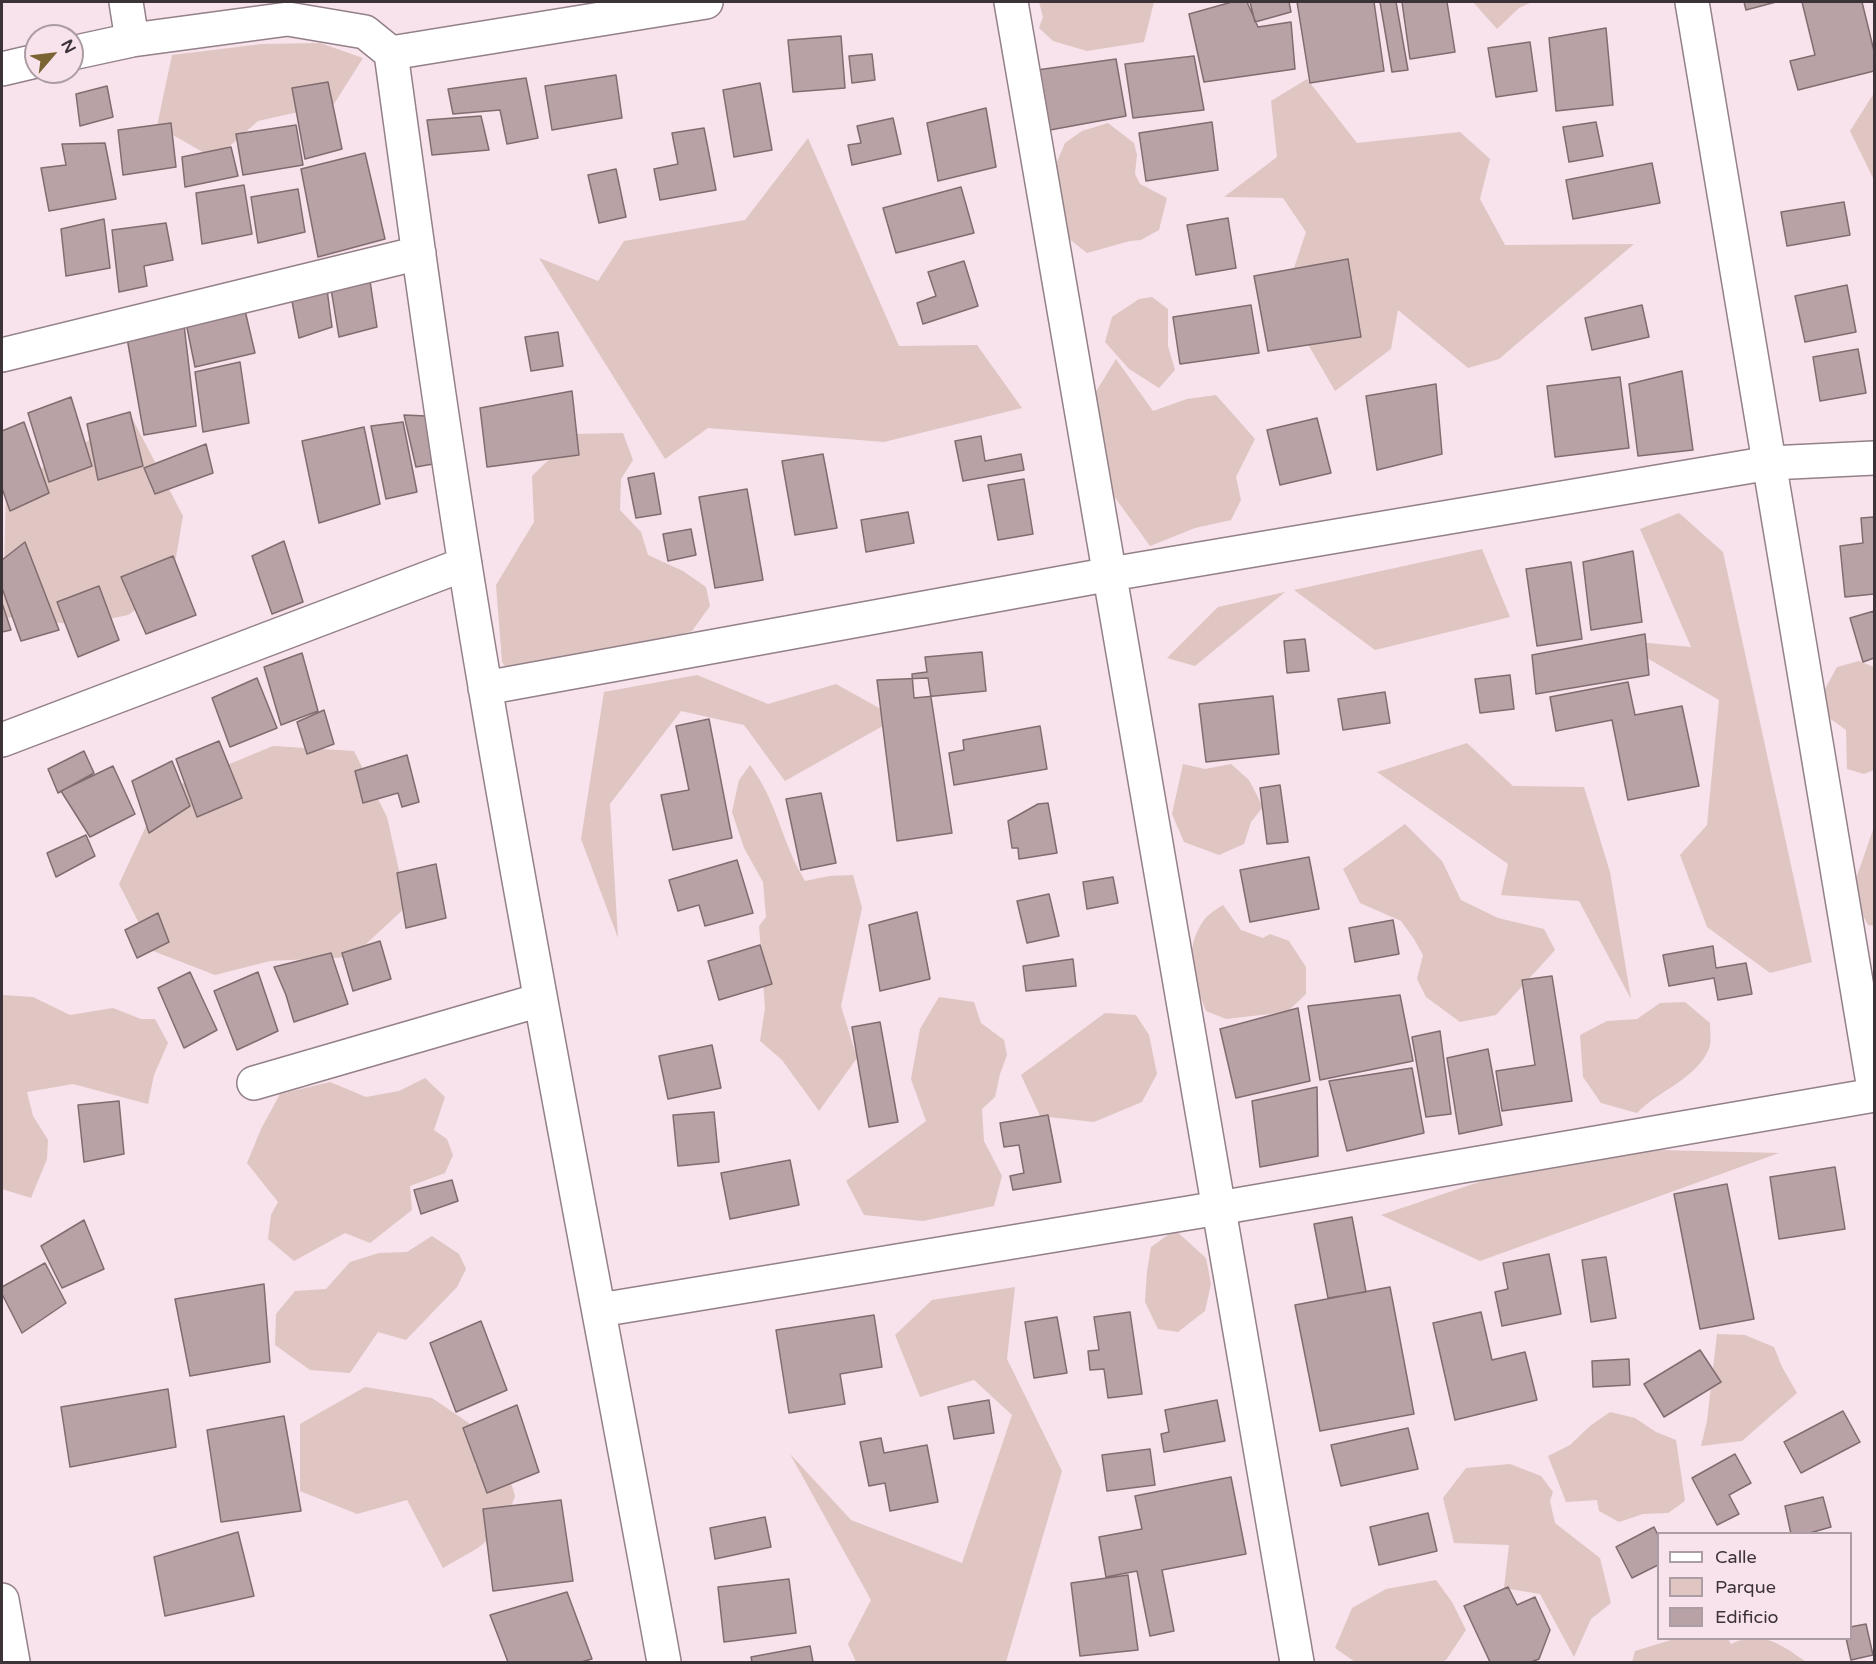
<!DOCTYPE html>
<html>
<head>
<meta charset="utf-8">
<style>
	body { margin:0 }
	#map { position:relative; width:1876px; height:1664px; overflow:hidden; background:#f8e2eb; font-family:"Varela Round",sans-serif }
	canvas { display:block }
	.frame { position:absolute; inset:0; border:3px solid #3b3337; pointer-events:none }
	.legend { position:absolute; left:1657px; top:1532px; width:195px; height:108px; box-sizing:border-box; background:#f8e2eb; border:2px solid #ac9ca3; margin:0; padding:8px 10px; list-style:none; font-size:18px; color:#3b3337 }
	.legend li { display:flex; align-items:center; gap:12px; height:30px }
	.legend b { width:30px; border:2px solid #ac9ca3 }
	.north { position:absolute; left:24px; top:24px; width:60px; height:60px; box-sizing:border-box; background:#f8e2eb; border:2px solid #ac9ca3; border-radius:50%; rotate:62deg; font-size:16px; font-weight:700; line-height:24px; text-align:center; color:#3b3337 }
	.north::after { content:''; display:block; margin:auto; width:21px; height:27px; background:#7b6434; clip-path:polygon(50% 0,100% 100%,50% 72%,0 100%) }
</style>
</head>
<body>
<div id="map">
<canvas width="1876" height="1664"></canvas>
<div class="frame"></div>
<ul class="legend">
<li><b style="height:8px;background:#fff"></b>Calle</li>
<li><b style="height:16px;background:#dfc6c3"></b>Parque</li>
<li><b style="height:16px;background:#b9a2a5"></b>Edificio</li>
</ul>
<div class="north">N</div>
</div>
<script>
const context = document.querySelector('canvas').getContext('2d');
context.lineJoin = 'round';
function paint(path, color) {
  context.fillStyle = color;
  context.fill(path, 'evenodd');
}
function trace(path, color, width, dash) {
  context.strokeStyle = color;
  context.lineWidth = width;
  context.lineCap = dash ? 'butt' : 'round';
  context.setLineDash(dash || []);
  context.stroke(path);
}
paint(new Path2D(`
	M1039,2h115l-10,40 -57,9 -34,-10 -14,-13 4,-11z
	M1473,2h59l-13,6 -22,21z
	M320,43l43,15 -29,46 -76,17 -43,38 -58,-33 15,-71 90,-11z
	M1307,79l50,64 103,-11 30,27 -10,40 25,46 129,-1 -135,115 -31,9 -70,-58 -7,39 -56,42 -52,-90 23,-69 -23,-34 -59,-1 53,-40 -6,-56z
	M1874,93v87l-24,-49z
	M1108,123l26,20 3,12 -2,19 5,10 27,14 -8,32 -18,10 -11,1 -43,12 -19,-15 -12,-74 9,-21 17,-12z
	M808,138l91,208 78,-1 45,63 -138,34 -176,-14 -43,31 -126,-201 59,23 26,-40 121,-21z
	M1152,297l16,12v37l7,24 -16,18 -30,-19 -24,-27 7,-25 27,-18z
	M1116,359l37,52 34,-12 29,-4 39,44 -19,38 5,23 -10,20 -36,8 -45,18 -39,-54 -19,-94z
	M131,416l52,100 -12,70 -43,29 -47,10 -78,-8 3,-128z
	M623,433l10,27 -12,19 -1,31 21,22 7,23 35,16 23,16 4,19 -18,25 -173,56 -17,-25 -6,-77 38,-63 -2,-46 43,-42z
	M1679,513l44,39 89,410 -42,11 -63,-46 -27,-72 27,-30 12,-125 -103,-60 75,7 -51,-118z
	M1482,549l28,68 -135,33 -81,-60z
	M1285,592l-90,74 -28,-8 51,-51z
	M1859,661l15,6v103l-10,4 -17,-5 -1,-39 -21,-15v-26l12,-22z
	M697,675l71,29 68,-20 61,34 -112,63 -41,-56 -63,-14 -71,93 8,134 -37,-99 23,-147z
	M1467,743l46,43 71,1 26,85 21,127 -52,-98 -78,-6 7,-31 -131,-92z
	M273,746l81,5 33,66 20,89 -55,51 -82,4 -55,14 -62,-24 -34,-67 43,-92z
	M1183,764l22,5 26,-5 18,16 14,27 -12,15 -7,22 -25,11 -35,-13 -12,-28z
	M750,765c21,29 27,54 40,86 4,11 10,21 15,30l24,-5 24,-1 9,33 -21,98 16,52 -38,53 -37,-51 -22,-19 5,-33 -6,-82 7,-9 -3,-35 -19,-34 -12,-36 7,-32z
	M1405,824l37,37 19,39 37,18 46,11 11,21 -59,65 -36,7 -34,-25 -9,-18 6,-24 -9,-16 -13,-18 -41,-18 -17,-34z
	M1874,827v99l-6,-1 -17,-32z
	M1223,905l18,25 22,8 7,-4 19,7 17,26v27l-19,18 -61,7 -20,-8c-12,-33 -24,-60 -2,-91 4,-6 13,-11 19,-15z
	M2,995l31,2 37,18 43,-7 28,11h14l13,24 -14,32 -6,29 -75,-20 -46,8 6,24 15,24 -1,19 -16,39 -29,-9z
	M939,997l35,5 7,21 23,17 3,15 -7,19 -5,23 -13,12 2,32 18,35 -8,30 -71,15 -59,-6 -18,-34 80,-60 -15,-42 9,-50z
	M1685,1002l25,21c0,8 2,21 -2,28 -14,29 -50,40 -71,62l-36,-10 -18,-26 -3,-42 27,-14 30,-2 23,-16z
	M1105,1013l31,2 13,20 8,39 -15,28 -48,20 -54,-6 -19,-41z
	M425,1078l20,19 -11,33 13,9 6,16 -8,18 -35,13 2,24 -42,33 -25,-10 -51,28 -26,-22 3,-24 7,-13 -31,-39 14,-34 19,-35 50,-12 36,15 33,-6z
	M1580,1148l199,5 -299,108 -99,-46z
	M1175,1230l31,28 5,26 -6,27 -27,21 -20,-3 -13,-27 2,-30 4,-25z
	M432,1236l27,18 7,15 -9,18 -51,53 -28,-8 -28,41 -40,-3 -35,-25 1,-31 19,-23 31,-2 24,-27 29,-9 28,-1z
	M1015,1287l-8,72 55,112 -56,191h-150l-8,-18 23,-44 -81,-146 61,66 111,43 50,-148 -38,-35 -54,17 -25,-62 37,-35z
	M1717,1334l28,1 29,12 8,20 15,26 -55,48 -41,5 6,-25z
	M365,1387l67,11 47,32 -4,36h31l9,30 -11,30 -26,22 -35,20 -36,-68 -50,14 -57,-23v-67z
	M1610,1412l25,6 21,14 20,8 9,61 -17,12 -25,1 -24,8 -20,-11 -2,-11 -31,2 -18,-46 22,-11 20,-19z
	M1510,1464l31,12 12,16 -3,9 5,22 45,35 11,45 -20,16 -17,38 -34,-63 -36,-6 5,-43 -55,-2 -11,-45 23,-30z
	M1436,1580l16,22 14,28 -20,30 -6,2h-85l-20,-14 17,-40 34,-19z
	M1674,1639h54l3,5c30,-15 51,1 75,18h-174l3,-11z`), '#dfc6c3');
const building = new Path2D(`
	M1232,2h15l11,25 33,-5 4,47 -91,13 -15,-68z
	M1250,2h39l2,10 -36,10z
	M1297,2h77l10,69 -74,12z
	M1380,2h16l12,68 -16,2z
	M1402,2h45l8,50 -45,7z
	M1744,2h32l-30,8z
	M1802,2h60l12,49v20l-76,19 -8,-29 25,-6z
	M1606,28l7,77 -57,6 -7,-73z
	M841,36l4,52 -52,4 -5,-52z
	M1530,42l7,49 -41,6 -8,-49z
	M872,54l3,26 -23,3 -3,-27z
	M1194,56l10,54 -71,8 -8,-54z
	M1116,59l10,57 -76,14 -13,-60z
	M616,75l6,43 -70,12 -7,-44z
	M526,78l12,60 -31,6 -7,-34 -47,4 -5,-25z
	M328,82l14,67 -37,10 -13,-71z
	M760,83l12,67 -38,7 -11,-67z
	M107,86l6,31 -33,9 -4,-32z
	M986,108l10,59 -58,14 -11,-58z
	M481,116l8,34 -57,5 -5,-35z
	M893,118l8,36 -49,11 -4,-20 13,-2 -4,-17z
	M1212,122l6,48 -72,11 -7,-48z
	M1596,122l7,34 -34,6 -6,-35z
	M171,123l5,44 -53,8 -5,-45z
	M296,125l7,40 -60,10 -7,-41z
	M704,128l12,62 -56,10 -6,-31 24,-5 -6,-31z
	M105,143l11,56 -67,12 -8,-43 25,-3 -4,-21z
	M231,147l7,29 -53,11 -3,-30z
	M365,153l20,86 -67,18 -17,-88z
	M1652,163l8,40 -87,16 -7,-39z
	M616,169l10,48 -27,6 -11,-48z
	M244,185l8,49 -50,10 -6,-51z
	M961,187l13,46 -78,20 -13,-45z
	M298,189l7,43 -47,11 -7,-46z
	M1844,202l6,33 -63,11 -6,-34z
	M1228,218l8,50 -40,7 -9,-50z
	M104,219l6,49 -44,8 -5,-47z
	M166,223l7,37 -29,6 3,20 -28,6 -7,-62z
	M1348,259l13,78 -93,14 -14,-75z
	M964,261l14,45 -55,18 -6,-21 19,-7 -8,-24z
	M370,281l7,46 -38,10 -8,-48z
	M326,282l6,45 -33,11 -9,-47z
	M1847,285l9,47 -51,10 -10,-46z
	M243,302l12,51 -60,14 -11,-54z
	M1251,305l8,48 -79,11 -7,-47z
	M1642,305l7,32 -57,13 -7,-32z
	M184,325l12,101 -52,9 -18,-103z
	M558,332l5,34 -32,5 -6,-34z
	M1858,349l8,44 -46,8 -7,-44z
	M240,362l9,61 -46,9 -8,-60z
	M1682,371l11,79 -55,6 -9,-72z
	M1620,377l9,71 -74,9 -8,-71z
	M1436,384l6,70 -65,16 -11,-74z
	M572,391l7,64 -92,12 -7,-59z
	M71,397l21,69 -43,16 -21,-69z
	M130,412l13,54 -45,14 -11,-56z
	M404,415l22,1 13,47 -23,4z
	M1317,418l14,55 -51,12 -13,-55z
	M24,422l25,71 -39,18 -8,-23v-57z
	M403,422l14,70 -31,7 -15,-73z
	M364,427l16,77 -61,19 -17,-82z
	M981,436l4,25 36,-7 3,16 -61,11 -8,-40z
	M206,444l7,29 -58,21 -11,-26z
	M823,454l14,74 -42,7 -13,-74z
	M654,473l7,41 -25,4 -8,-40z
	M1024,479l9,55 -35,6 -10,-55z
	M747,489l16,91 -48,8 -16,-91z
	M908,512l6,31 -48,9 -5,-32z
	M1874,517v77l-29,3 -5,-51 23,-3 -2,-25z
	M691,529l5,26 -28,6 -5,-27z
	M284,541l19,61 -31,12 -20,-58z
	M25,542l34,88 -38,11 -19,-53v-28z
	M1633,551l9,71 -51,8 -8,-68z
	M173,556l23,59 -50,19 -25,-57z
	M1571,562l11,77 -45,7 -11,-77z
	M99,586l20,54 -41,17 -21,-55z
	M2,603l9,27 -9,2z
	M1874,611v47l-11,4 -13,-44z
	M1645,634l4,41 -113,19 -4,-39z
	M1305,639l4,32 -22,2 -3,-32z
	M982,652l4,39 -72,7 -2,-24 15,-2 -2,-15z
	M302,653l16,58 -37,14 -17,-58z
	M1510,675l4,34 -34,4 -5,-34z
	M257,678l20,50 -47,19 -18,-49z
	M928,678l24,155 -55,8 -20,-161z
	M1628,682l7,33 47,-9 17,80 -71,14 -16,-80 -56,11 -6,-34z
	M1385,692l5,31 -47,7 -5,-31z
	M1273,696l6,58 -73,8 -7,-58z
	M324,710l10,34 -27,10 -10,-32z
	M709,719l23,119 -59,12 -12,-55 28,-5 -13,-64z
	M1040,726l7,43 -93,16 -5,-32 15,-3 -1,-10z
	M219,741l23,57 -45,19 -21,-58z
	M84,751l10,22 -36,20 -10,-24z
	M407,755l12,47 -17,5 -4,-14 -35,10 -8,-32z
	M172,761l18,45 -41,27 -17,-52z
	M113,766l22,48 -45,23 -29,-46z
	M1280,785l8,57 -21,2 -7,-56z
	M821,793l15,70 -35,7 -15,-71z
	M1048,803l9,50 -38,6 -1,-11h-6l-4,-27 30,-17z
	M86,835l9,21 -39,21 -9,-24z
	M1309,857l10,52 -69,13 -10,-52z
	M737,860l16,53 -48,13 -6,-21 -21,6 -9,-31z
	M436,864l10,54 -40,10 -9,-55z
	M1113,877l5,26 -31,6 -4,-27z
	M1049,894l10,42 -32,7 -10,-42z
	M917,912l13,67 -50,12 -11,-66z
	M158,913l11,29 -32,16 -12,-28z
	M1393,920l6,34 -44,8 -6,-34z
	M380,941l11,38 -38,12 -11,-38z
	M760,945l12,39 -53,16 -11,-39z
	M1713,946l3,22 30,-5 6,31 -34,6 -4,-22 -45,8 -6,-31z
	M331,953l17,51 -54,18 -8,-27 -12,-28z
	M1073,959l3,27 -50,5 -3,-25z
	M190,972l27,58 -33,18 -26,-60z
	M258,972l20,59 -41,19 -23,-59z
	M1552,976l20,125 -70,10 -6,-40 39,-6 -13,-85z
	M1400,995l13,66 -93,19 -12,-74z
	M1298,1008l12,73 -74,17 -16,-69z
	M880,1022l18,100 -29,5 -17,-100z
	M1440,1031l11,83 -25,3 -14,-80z
	M712,1045l9,43 -53,11 -9,-43z
	M1488,1049l14,76 -43,9 -12,-76z
	M1412,1068l12,65 -77,18 -18,-70z
	M1317,1087l1,69 -58,11 -8,-66z
	M119,1101l5,53 -40,8 -6,-57z
	M714,1112l5,50 -41,4 -5,-51z
	M1048,1115l13,67 -48,8 -3,-14 14,-3 -5,-28 -15,2 -4,-24z
	M790,1160l9,45 -69,14 -9,-46z
	M1835,1167l10,62 -66,10 -9,-62z
	M452,1180l6,21 -37,13 -7,-24z
	M1727,1184l27,135 -54,10 -26,-135z
	M1352,1217l14,75 -38,6 -14,-74z
	M84,1220l20,49 -42,19 -21,-42z
	M1549,1254l12,60 -59,12 -7,-34 13,-3 -5,-26z
	M1606,1257l10,61 -25,4 -9,-62z
	M45,1263l21,40 -44,30 -20,-39v-7z
	M264,1284l6,78 -80,14 -15,-77z
	M1390,1287l24,127 -94,17 -25,-126z
	M1130,1312l12,82 -34,4 -4,-29 -14,1 -2,-19 11,-1 -5,-33z
	M1481,1312l11,48 33,-8 12,48 -82,20 -22,-97z
	M874,1315l8,52 -42,7 5,30 -56,9 -13,-83z
	M1057,1317l10,56 -33,5 -9,-56z
	M481,1321l26,69 -51,22 -26,-69z
	M1700,1350l21,32 -57,35 -20,-33z
	M1629,1359l1,26 -37,2 -1,-26z
	M168,1389l8,58 -106,20 -9,-60z
	M989,1400l5,33 -40,6 -6,-32z
	M1217,1400l8,41 -61,11 -3,-18 8,-2 -4,-22z
	M517,1405l22,67 -52,21 -24,-65z
	M1843,1411l17,31 -59,31 -17,-31z
	M284,1416l17,95 -80,11 -14,-92z
	M1408,1428l10,41 -77,17 -10,-41z
	M881,1438l3,15 43,-8 11,57 -48,9 -5,-28 -16,3 -9,-44z
	M1150,1449l5,36 -48,6 -5,-36z
	M1735,1454l16,29 -22,12 10,19 -22,11 -25,-47z
	M1231,1477l15,77 -84,16 12,61 -24,5 -13,-65 -31,6 -7,-40 43,-8 -7,-33z
	M1823,1497l8,30 -25,7h-15l-6,-28z
	M561,1500l12,81 -80,10 -10,-82z
	M1428,1513l9,38 -58,14 -9,-38z
	M765,1517l6,30 -56,12 -5,-31z
	M1654,1527l4,8v30l-26,13 -16,-31z
	M238,1532l16,64 -89,20 -11,-59z
	M1128,1575l10,75 -58,6 -9,-73z
	M789,1579l7,54 -72,9 -6,-55z
	M1508,1587l9,18 18,-8 15,33 -11,29 -8,3h-41l-26,-56z
	M567,1592l25,67 -11,3h-73l-18,-47z
	M1866,1624l7,31 -22,5 -5,-22h4v-11z
	M810,1646l3,16h-61l-1,-5z`);
paint(building, '#b9a2a5');
trace(building, '#816c6f', 1.5);
const minor = new Path2D(`
	M126,2l6,38
	M1011,2l286,1660
	M1692,2l182,1087
	M72,53l60,-13 156,-21 77,13 26,21 315,-51
	M391,53c29,212 58,423 94,633 55,326 120,651 179,976
	M2,69l34,-8
	M2,355l417,-102
	M485,688l626,-114 659,-111 104,-5
	M2,740l463,-176
	M254,1083l286,-83
	M600,1310l619,-102 655,-113
	M2,1600l11,62`);
trace(minor, '#938089', 36);
trace(minor, '#fff', 33);
</script>
</body>
</html>
